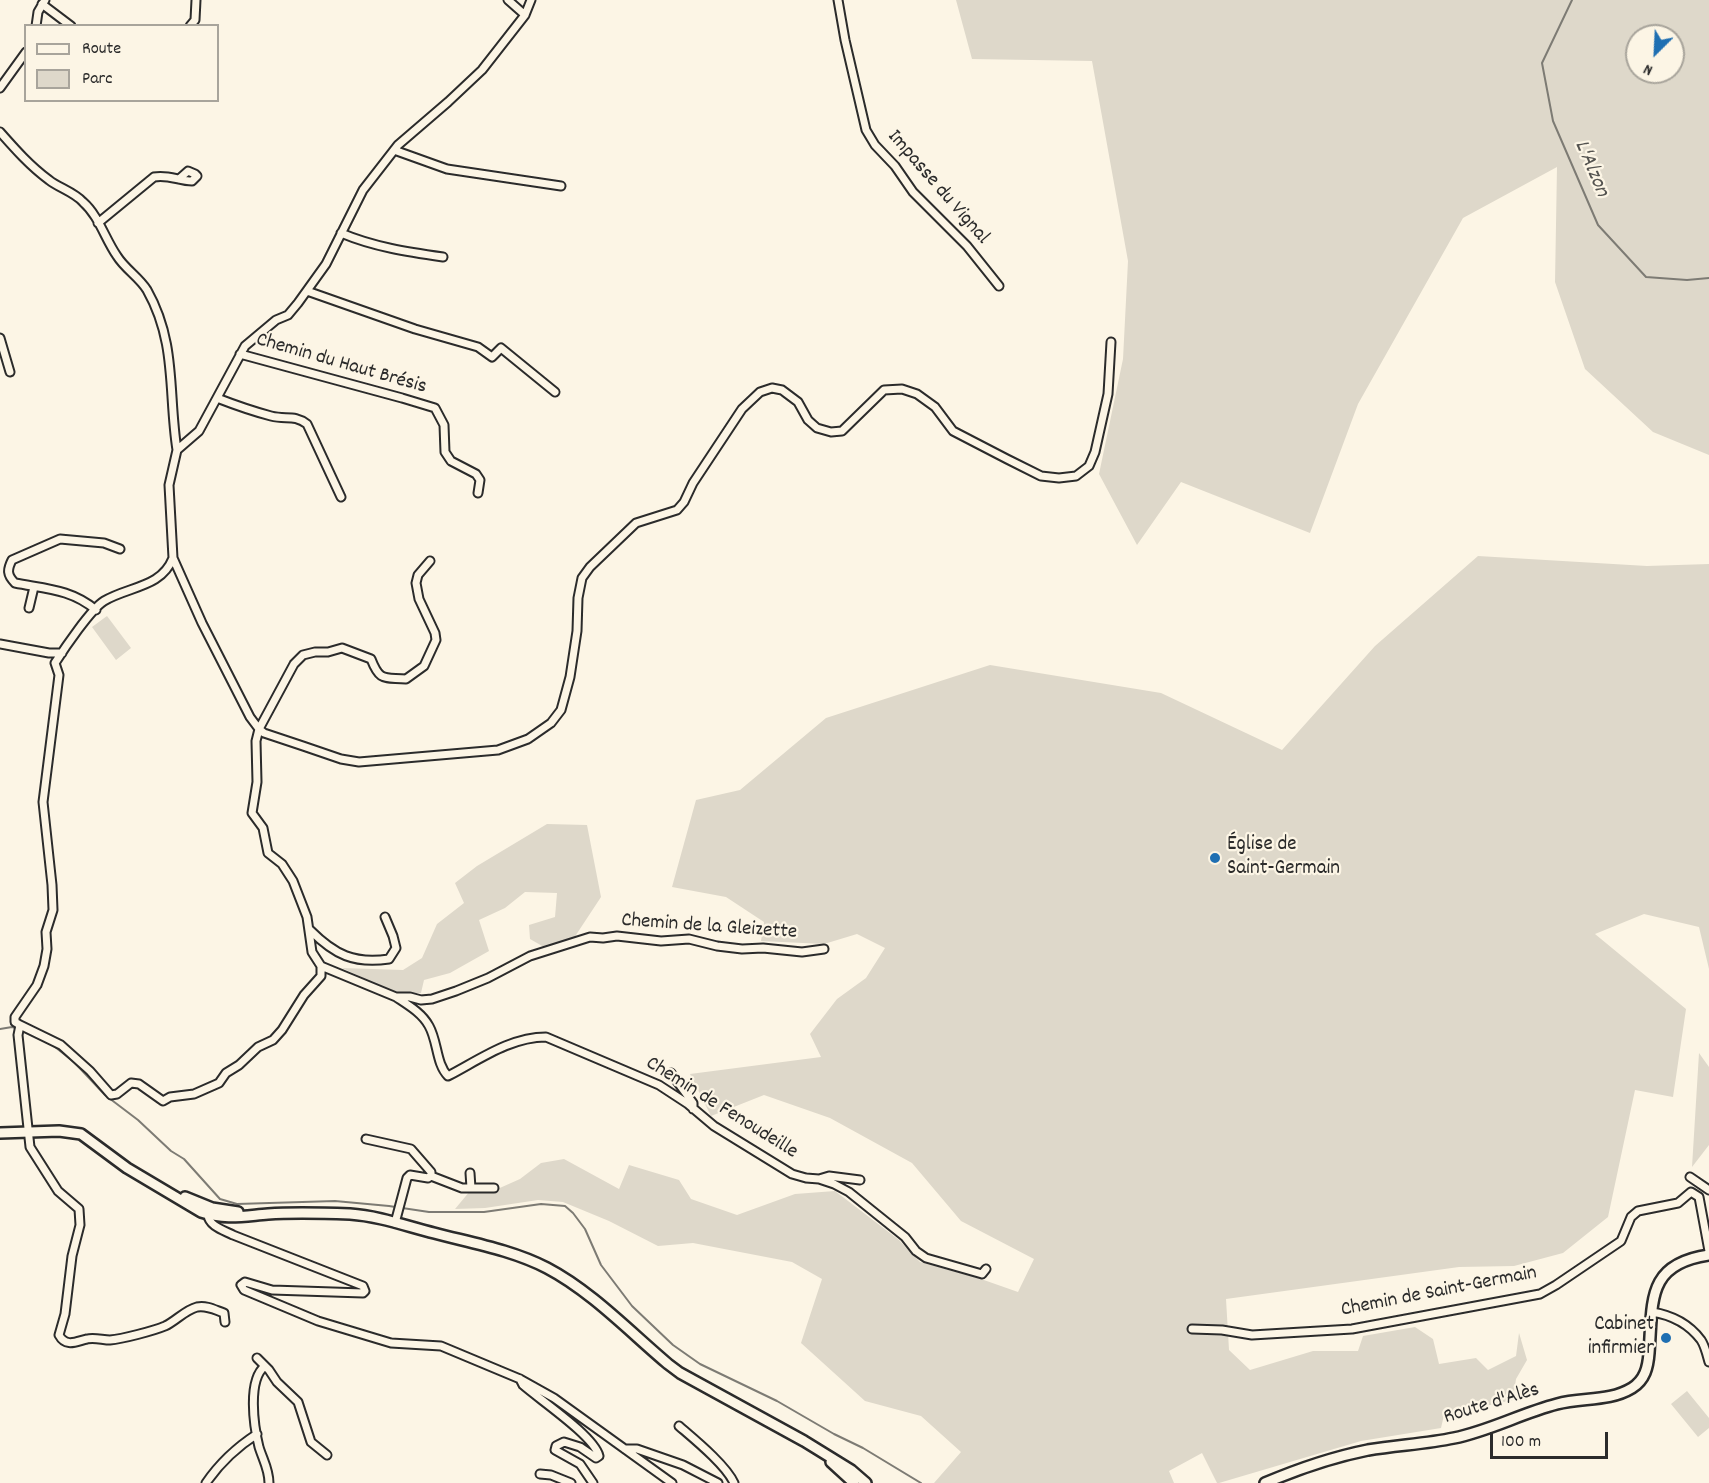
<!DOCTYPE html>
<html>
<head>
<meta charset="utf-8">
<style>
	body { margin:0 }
	#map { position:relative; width:1709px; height:1483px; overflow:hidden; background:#fcf5e5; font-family:Dekko,sans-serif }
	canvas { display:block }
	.legend { position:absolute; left:24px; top:24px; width:195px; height:78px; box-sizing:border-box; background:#fcf5e5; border:2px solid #a8a49b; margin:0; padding:8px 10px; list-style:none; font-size:18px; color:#2b2b2b }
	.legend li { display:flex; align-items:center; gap:12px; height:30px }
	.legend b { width:30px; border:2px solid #a8a49b }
	.north { position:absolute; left:1625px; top:24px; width:60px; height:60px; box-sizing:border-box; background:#fcf5e5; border:2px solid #a8a49b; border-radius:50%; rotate:204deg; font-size:16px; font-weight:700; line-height:24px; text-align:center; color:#2b2b2b }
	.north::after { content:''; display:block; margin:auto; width:21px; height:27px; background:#1f6fb2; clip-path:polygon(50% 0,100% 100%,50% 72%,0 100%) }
	.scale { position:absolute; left:1490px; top:1432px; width:118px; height:27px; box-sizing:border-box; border:3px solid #2b2b2b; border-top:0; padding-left:8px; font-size:18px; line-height:21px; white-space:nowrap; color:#2b2b2b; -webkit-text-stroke:4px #fcf5e5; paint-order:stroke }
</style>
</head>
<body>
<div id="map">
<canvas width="1709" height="1483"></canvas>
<ul class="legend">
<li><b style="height:8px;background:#fcf5e5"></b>Route</li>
<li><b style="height:16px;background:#ded8ca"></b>Parc</li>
</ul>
<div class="north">N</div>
<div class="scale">100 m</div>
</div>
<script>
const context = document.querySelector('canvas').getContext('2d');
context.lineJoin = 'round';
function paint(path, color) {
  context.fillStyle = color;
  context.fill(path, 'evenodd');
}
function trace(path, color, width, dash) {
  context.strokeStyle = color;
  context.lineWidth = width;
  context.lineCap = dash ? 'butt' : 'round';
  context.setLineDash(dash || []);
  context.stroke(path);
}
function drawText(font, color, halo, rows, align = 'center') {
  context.font = font + ' Dekko,sans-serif';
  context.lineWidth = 4.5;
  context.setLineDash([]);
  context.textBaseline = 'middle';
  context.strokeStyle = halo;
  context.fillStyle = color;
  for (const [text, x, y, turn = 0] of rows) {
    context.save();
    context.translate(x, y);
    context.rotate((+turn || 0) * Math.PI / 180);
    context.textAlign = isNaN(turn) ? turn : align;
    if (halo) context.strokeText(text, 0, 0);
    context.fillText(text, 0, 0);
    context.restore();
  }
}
paint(new Path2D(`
	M956,0h753v455l-56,-23 -68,-63 -30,-87 2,-115 -94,51 -105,186 -48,129 -129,-51 -44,63 -38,-71 24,-115 5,-98 -36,-200 -120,-2zM1637,36h36v36h-36z
	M1478,556l169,10 62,-2v405l-10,-42 -55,-13 -49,20 91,75 -13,88 -38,-7 -27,127 -45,36 -49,13 -55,1 -233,32 3,51 21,20 63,-19h45l5,-15 52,-9 18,12 6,25 37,-6 12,12 28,-14 3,-23 8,27 -11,19 -3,21 -69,15 -3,13 -80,13 -142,42h-2l-15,-30 -33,18 5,12h-240l27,-31 -40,-36 -56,-15 -64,-58 21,-64 -30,-17 -99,-19 -35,3 -49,-25 -46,-19 -25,-2 -53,8 -30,1 15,-18h23l27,-12 21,-16 23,-4 55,30 10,-24 50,15 12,19 46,16 58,-21 40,-3 64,49 21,22 61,17 37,13 16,-33 -73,-38 -49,-58 -82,-45 -66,-23 -53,21 -21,-42 131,-17 -11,-23 27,-35 29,-21 19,-30 -28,-14 -33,10 -63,-3 3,-19 -38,-25 -54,-10 24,-87 44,-10 86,-72 164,-53 171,28 121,57 93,-104z
	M107,616l24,32 -15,12 -24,-33z
	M547,824l40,1 14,72 -27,41 -30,9 -14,-8 -1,-14 26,-8 2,-24 -32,-1 -20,16 -26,12 10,31 -39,22 -26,7 -3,13h-26l-53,-25 61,2 19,-12 15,-34 27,-21 -9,-20 22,-17z
	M1699,1053l10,14v78l-17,22z
	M1687,1391l22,27v10l-11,9 -27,-33z`), '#ded8ca');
trace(new Path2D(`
	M1572,0l-30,63 11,58 45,104 48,52 41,3 22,-2
	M0,1029l12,-2 14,4
	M50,1043l24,19 31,33 33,25 33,31 13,8 36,40 17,5 98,-3 54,5 40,6h55l57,-8 24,2 8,7 12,16 16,36 31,41 41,39 27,19 77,37 57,33 29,14 58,35`), '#7d7b74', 2);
const minor = new Path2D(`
	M508,0l17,15
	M838,0l7,40 21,90 9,15 20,21 18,26 54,54 32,40
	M42,4l29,22
	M36,26l2,-14 7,-12
	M190,26l5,-6 1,-20
	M0,88l26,-36
	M0,132c15,17 30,34 49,48 10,8 25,12 34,22 16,14 22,37 34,54 8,13 22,21 30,34 30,53 21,103 30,160
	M394,150l53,19 114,17
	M98,223l56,-46c14,-3 25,4 38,4l5,-5 -2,-2 -7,-3 -9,8
	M341,233c33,14 67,19 102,24
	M307,291l108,38 63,18 14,10 9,-9 54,44
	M0,338l10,34
	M240,354l162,44 33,10 9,17 1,27 6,9 25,13 4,6 -2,13
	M217,398c18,7 35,13 54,18 15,4 23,-2 36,8l34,73
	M173,558l29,65 48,94 9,12 5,4 39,13 38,13 18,3 139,-12 30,-11 23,-16 10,-13 9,-33 7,-46 1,-33 4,-20 8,-11 46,-44 41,-13 7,-8 9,-19 49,-74 18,-17 12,-4 10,2 16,12 10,18 9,8 14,4 11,-1 42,-41 18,-1 15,5 18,13 18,24 54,28 34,17 18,2 17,-2 13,-10 6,-14 13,-58 3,-52
	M29,608l5,-21
	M96,610c-25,-21 -50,-21 -81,-27 -8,-8 -8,-13 -3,-23l48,-21 44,4 16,6
	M0,644l49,9h13
	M310,930c25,25 44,34 79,29l7,-11 -3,-12 -8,-19
	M321,966l75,31h14l11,3 11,-1 24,-8 32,-13 42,-22 60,-19 13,1 14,-2 44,5 28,-2 28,7 25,3 21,-1 39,4 22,-3
	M396,997c12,8 26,16 33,29 9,16 7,38 19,50 31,-16 62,-39 98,-39l113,48 29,19 26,22 78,48 14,4 13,1 15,5 15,8 56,45 11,14 10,7 56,16 4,-5
	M20,1025l41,20 29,26 21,24 6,-1 14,-11 8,1 24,17 7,-4 24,-3 25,-11 7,-10 13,-8 19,-18 15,-7 9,-10 22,-35 17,-19v-10l-9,-14 -5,-35 -14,-36 -11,-17 -14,-11 -5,-25 -11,-15 5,-31 -1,-41 3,-12 35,-65 9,-9 12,-3h13l14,-4 29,11c9,23 13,18 35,20l18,-13 12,-26 -1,-7 -16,-34 -3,-16 2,-8 12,-14
	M671,1073l22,30v6
	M366,1139l45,10 20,23v4l-3,2 -18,-3 -3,3 -12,45
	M470,1173l1,15
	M431,1176l31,12h32
	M1690,1177l19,13
	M819,1179l10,-3 31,4
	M208,1215c1,11 15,15 25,20l130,51 2,5 -2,2 -91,-3 -27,-8 -4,3 3,5 74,31 73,22 50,3 79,33 34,19 118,85
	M1652,1312c19,3 37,12 49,28 4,6 6,15 8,22
	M225,1322l-1,-9c-9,-3 -17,-8 -27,-6 -12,3 -21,14 -32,19 -12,5 -43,13 -55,14 -7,0 -16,-3 -23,-1 -10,2 -21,9 -28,-4l6,-21 7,-58 8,-31 -1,-16 -21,-18 -28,-44 -12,-112 2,-10 -5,-3v-5l22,-32 7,-19 3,-17 -1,-17 7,-22 -1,-25 -9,-83 16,-127 -4,-12c9,-14 36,-54 49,-62 25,-15 57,-13 69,-43l-4,-73 8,-35 22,-19 46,-85 31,-26 12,-5 10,-12 28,-39 37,-74 35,-45 50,-43 34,-32 43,-55 6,-15
	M1192,1329l30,1 30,5 100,-6 188,-35 16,-9 65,-44 10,-24 7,-6 40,-8 13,-11 8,5 10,54
	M257,1358l12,12 8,12 21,20 13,40 16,13
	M265,1366c-18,14 -11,61 -6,81 4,13 10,22 10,36
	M520,1379l3,6c17,15 71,51 76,71l-3,2 -16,-11 -16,-5 -8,4 -1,4 25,14 13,19
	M679,1426c15,13 47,39 55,57
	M625,1449h12l46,16 35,18
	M540,1474l11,1 20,8
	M206,1483c13,-19 31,-36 51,-49`);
const secondary = new Path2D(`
	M0,1133l59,-2 22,3 46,34 74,44c25,8 42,4 67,2 27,-2 55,-1 82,0 29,2 56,12 84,19 38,10 78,17 113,35 44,23 83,64 121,96l12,9 124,68 47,29 15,13
	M185,1197l27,11 26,4
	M831,1462l23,21
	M1265,1483c33,-14 68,-26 103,-33 29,-5 58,-6 86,-12 35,-7 68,-25 103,-34 25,-7 52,-2 75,-16 13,-8 16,-21 17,-35 4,-52 -3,-89 60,-98`);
trace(minor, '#2b2b2b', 11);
trace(secondary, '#2b2b2b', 14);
trace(minor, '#fcf5e5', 7);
trace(secondary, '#fcf5e5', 9);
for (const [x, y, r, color] of [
	[1215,858,6,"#1f6fb2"],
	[1666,1338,6,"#1f6fb2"]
]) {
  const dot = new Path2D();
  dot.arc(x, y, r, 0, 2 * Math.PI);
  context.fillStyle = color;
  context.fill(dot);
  trace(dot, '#fcf5e5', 2);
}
drawText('21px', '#2b2b2b', '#fcf5e5', [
	["Impasse du Vignal",937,188,49],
	["Chemin du Haut Brésis",341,365,16],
	["Chemin de la Gleizette",709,928,4],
	["Chemin de Fenoudeille",721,1109,32],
	["Chemin de Saint-Germain",1439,1293,-11],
	["Route d'Alès",1492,1405,-17]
]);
drawText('21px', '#2b2b2b', '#fcf5e5', [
	["Église de",1227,846],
	["Saint-Germain",1227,870],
	["Cabinet",1654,1326,"right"],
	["infirmier",1654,1350,"right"]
], 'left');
drawText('italic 22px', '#545350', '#fcf5e5', [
	["L'Alzon",1590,169,67]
]);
</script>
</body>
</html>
